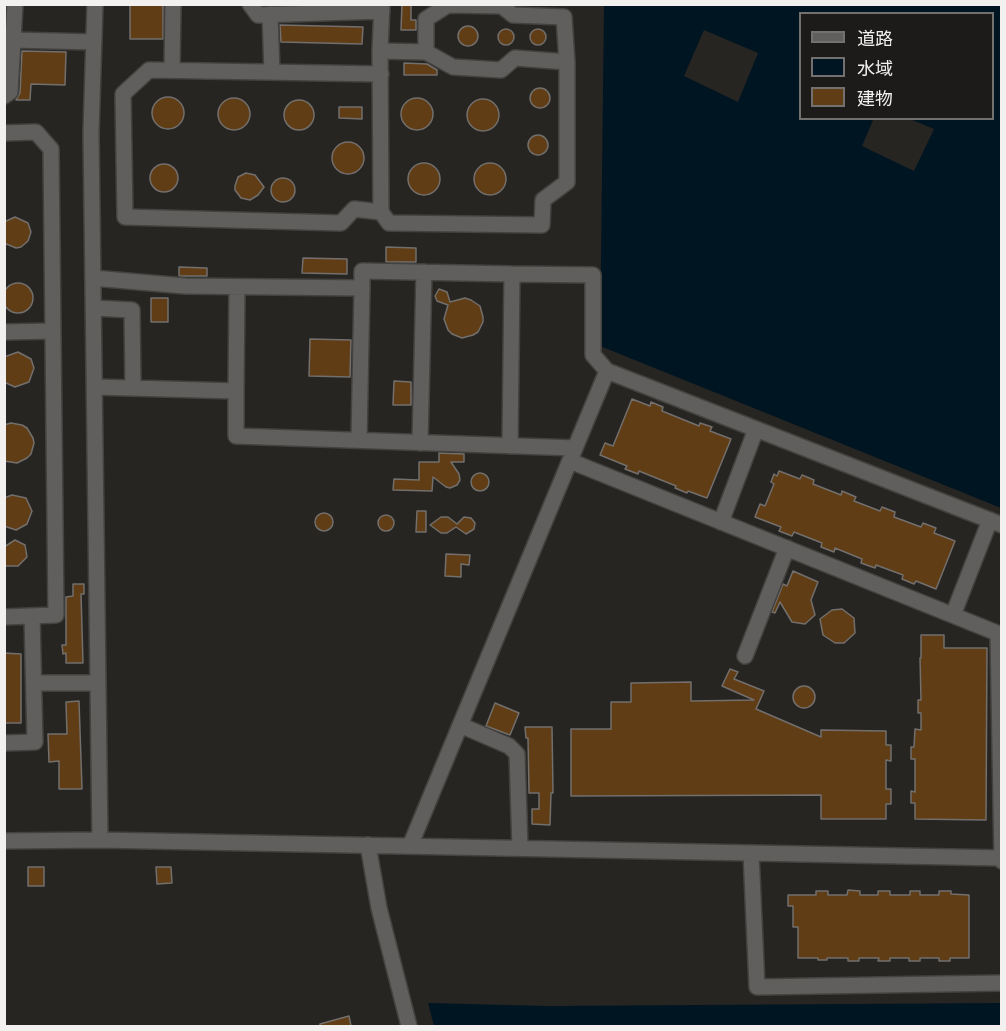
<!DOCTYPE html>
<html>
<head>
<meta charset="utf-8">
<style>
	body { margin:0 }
	#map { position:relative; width:1006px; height:1031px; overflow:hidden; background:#272522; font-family:Signika,"Noto Sans JP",sans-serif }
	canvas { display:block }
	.frame { position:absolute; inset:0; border:6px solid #f2f1ef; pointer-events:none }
	.legend { position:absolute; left:799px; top:12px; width:195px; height:108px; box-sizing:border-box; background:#1d1b19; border:2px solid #72716f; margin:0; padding:8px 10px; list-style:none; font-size:18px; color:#f2f1ef }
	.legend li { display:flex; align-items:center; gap:12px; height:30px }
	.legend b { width:30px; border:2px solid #72716f }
</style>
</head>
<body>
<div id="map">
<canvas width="1006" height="1031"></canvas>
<div class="frame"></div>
<ul class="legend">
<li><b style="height:8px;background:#605f5e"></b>道路</li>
<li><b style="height:16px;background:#001522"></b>水域</li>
<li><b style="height:16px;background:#603d14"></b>建物</li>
</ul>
</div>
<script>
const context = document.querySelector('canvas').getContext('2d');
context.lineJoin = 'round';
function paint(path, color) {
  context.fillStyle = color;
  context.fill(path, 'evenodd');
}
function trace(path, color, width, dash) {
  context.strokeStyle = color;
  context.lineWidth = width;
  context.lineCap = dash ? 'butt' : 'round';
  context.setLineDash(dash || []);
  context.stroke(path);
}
paint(new Path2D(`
	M604,5h397v503l-401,-162zM800,14h192v104l-82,1 24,10 -20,42 -52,-25 12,-28h-74zM704,30l54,23 -20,49 -54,-26z
	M428,1003l119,3 454,-3 1,23h-568z`), '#001522');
const building = new Path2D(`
	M130,4h33v35h-33z
	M402,4h9v16h5v10h-15z
	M280,25l83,2 -1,17 -81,-2z
	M458 36a10 10 0 1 1 20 0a10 10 0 1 1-20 0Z
	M530 37a8 8 0 1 1 16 0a8 8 0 1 1-16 0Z
	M498 37a8 8 0 1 1 16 0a8 8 0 1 1-16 0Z
	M22,51l44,1 -1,33 -34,-1 -1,16h-14l4,-7z
	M404,63l23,1 10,6v5h-33z
	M530 98a10 10 0 1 1 20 0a10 10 0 1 1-20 0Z
	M152 113a16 16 0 1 1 32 0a16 16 0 1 1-32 0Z
	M218 114a16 16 0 1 1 32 0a16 16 0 1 1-32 0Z
	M401 114a16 16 0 1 1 32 0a16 16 0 1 1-32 0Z
	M467 115a16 16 0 1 1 32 0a16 16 0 1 1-32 0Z
	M284 115a15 15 0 1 1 30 0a15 15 0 1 1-30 0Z
	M339,107h23v12l-23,-1z
	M528 145a10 10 0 1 1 20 0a10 10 0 1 1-20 0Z
	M332 158a16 16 0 1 1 32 0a16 16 0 1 1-32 0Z
	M408 179a16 16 0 1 1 32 0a16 16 0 1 1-32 0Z
	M474 179a16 16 0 1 1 32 0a16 16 0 1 1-32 0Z
	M150 178a14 14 0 1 1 28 0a14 14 0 1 1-28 0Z
	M246,173l9,2 9,12 -6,8 -8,5 -9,-2 -6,-8v-4l3,-9z
	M271 190a12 12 0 1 1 24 0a12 12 0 1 1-24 0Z
	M15,217l13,6 3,9 -3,9 -7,6 -5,1 -12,-5v-21z
	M386,247l30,1v14h-30z
	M303,258l44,1v15l-45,-1z
	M179,267l28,1v8h-28z
	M3 298a15 15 0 1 1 30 0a15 15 0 1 1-30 0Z
	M439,289l8,3 3,10 15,-4 6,2 9,6 3,11v5l-5,10 -5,3 -11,3 -10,-4 -4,-4 -4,-11 4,-14 -11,-4 -2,-5z
	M151,298h17v24h-17z
	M310,339l41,1 -1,37 -41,-1z
	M18,352l13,7 3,9 -5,14 -14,5 -11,-5v-25z
	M394,381l17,1v23h-18z
	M632,399l18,7 1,-4 12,5 -1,4 37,15 1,-3 12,4 -2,4 21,8 -24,59 -19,-7 -1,2 -12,-5 1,-2 -37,-15 -1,3 -13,-5 2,-3 -27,-11 5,-12 8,3z
	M11,423l11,2 5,3 6,10 1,5 -3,11 -4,4 -10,5 -13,-2v-36z
	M439,453l25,1v8h-13l8,12 1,6 -3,5 -7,3 -4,-1 -13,-10 -1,14 -39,-1 1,-11 25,1v-18h20z
	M779,471l21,8 2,-4 12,5 -1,4 28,11 1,-4 14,6 -2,4 26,10 2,-4 13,5 -1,5 27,10 2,-4 13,5 -2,5 21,8 -19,48 -20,-8 -2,3 -12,-5 1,-4 -27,-10 -1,3 -14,-5 1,-4 -27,-11 -1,4 -13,-5 1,-4 -28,-11 -2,4 -13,-5 2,-4 -26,-10 5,-13 5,2 9,-22 -3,-2 3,-8 3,2z
	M471 482a9 9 0 1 1 18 0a9 9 0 1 1-18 0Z
	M12,495l14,3 6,13 -5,13 -11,6 -12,-4v-28z
	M417,511h9v21h-10z
	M315 522a9 9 0 1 1 18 0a9 9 0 1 1-18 0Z
	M378 523a8 8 0 1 1 16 0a8 8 0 1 1-16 0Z
	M441,517h7l9,7 7,-7 7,1 4,5 -1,6 -8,5 -10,-7 -9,6h-6l-11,-8z
	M15,540l10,5 2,12 -9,9h-14v-19z
	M446,554l24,1 -1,10 -8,-1v13l-16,-1z
	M793,571l25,11 -7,18 4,15 -10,9 -13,-2 -12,-20 -5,11 -3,-1 11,-28 4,2z
	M73,584h11v10h-3l2,69h-17v-10l-3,1 -1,-9h4v-48l7,-1z
	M842,609l12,9 1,15 -11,10h-9l-12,-8 -3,-16 12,-9z
	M921,635h23v13h43l-1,172 -71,-1v-16h-4v-12l4,1v-33h-4v-12h3l1,-18 6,1v-17h-3v-13h3l-1,-42h1z
	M4,653l17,1v69h-17z
	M730,669l8,3 -4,7 30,12 -8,18 65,28v-7l65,1v14h5v16l-5,-1v29h5v15h-5v15h-65v-24l-250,1v-67h40v-27h20v-19l60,-1v19l63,-1 -32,-14z
	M793 697a11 11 0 1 1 22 0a11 11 0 1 1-22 0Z
	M79,701l3,88h-23v-28l-10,1 -1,-28h19l-1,-32z
	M495,703l24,10 -9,22 -24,-9z
	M525,727h27l1,66h-2l-1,32 -18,-1v-15h7v-16h-10l-1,-55h-2z
	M28,867h16v19h-16z
	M156,867h15l1,16 -15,1z
	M848,890l12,1v4h18v-4h12v4h20v-4h10v4h19v-4h12v3l18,1v63h-19v3h-11v-3h-19v3h-11v-3h-19v3h-12l1,-3h-20v3h-11v-3h-21v2h-9v-2h-20v-31h-5v-21h-5v-11h28v-4h12v4h19z
	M349,1016l2,10h-31v-2z`);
paint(building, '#603d14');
trace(building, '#726f6d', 1.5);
const minor = new Path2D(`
	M95,4l-4,129 9,707
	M250,4l8,11 124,-4
	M382,4l-2,47 46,1 27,15 48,3 14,-12 52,4
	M270,14l2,58
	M13,40l81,2
	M380,51l1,161
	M172,70l1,-66
	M381,74l-232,-4 -26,24 2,123 216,6 13,-14 27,3 8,11 153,2 1,-25 24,-18v-120l-3,-45 -51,-2 -11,-9 -54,-1 -22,14v33
	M4,96l6,-4 5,-88
	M4,133l32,-1 15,17 5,466 -52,2
	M512,274l81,1v80l14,16 395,154
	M93,278l92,8 177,2 -3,152
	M362,288v-17l150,3 -2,172
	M94,308l38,2 1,78
	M4,332l49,-1
	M95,387l141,4v45l339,12
	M236,391l1,-104
	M420,443l4,-171
	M570,461l432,174
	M721,522l35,-93
	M953,615l37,-95
	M998,634l4,227
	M745,656l42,-108
	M34,683h64
	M460,725l49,21 8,8 3,94
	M4,743l31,-1 -3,-126
	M4,841l96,-1 902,18
	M368,845l11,63 30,118
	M410,846l197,-475
	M751,853l6,134 245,-4`);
trace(minor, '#43423f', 18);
trace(minor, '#605f5e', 15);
</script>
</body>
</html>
